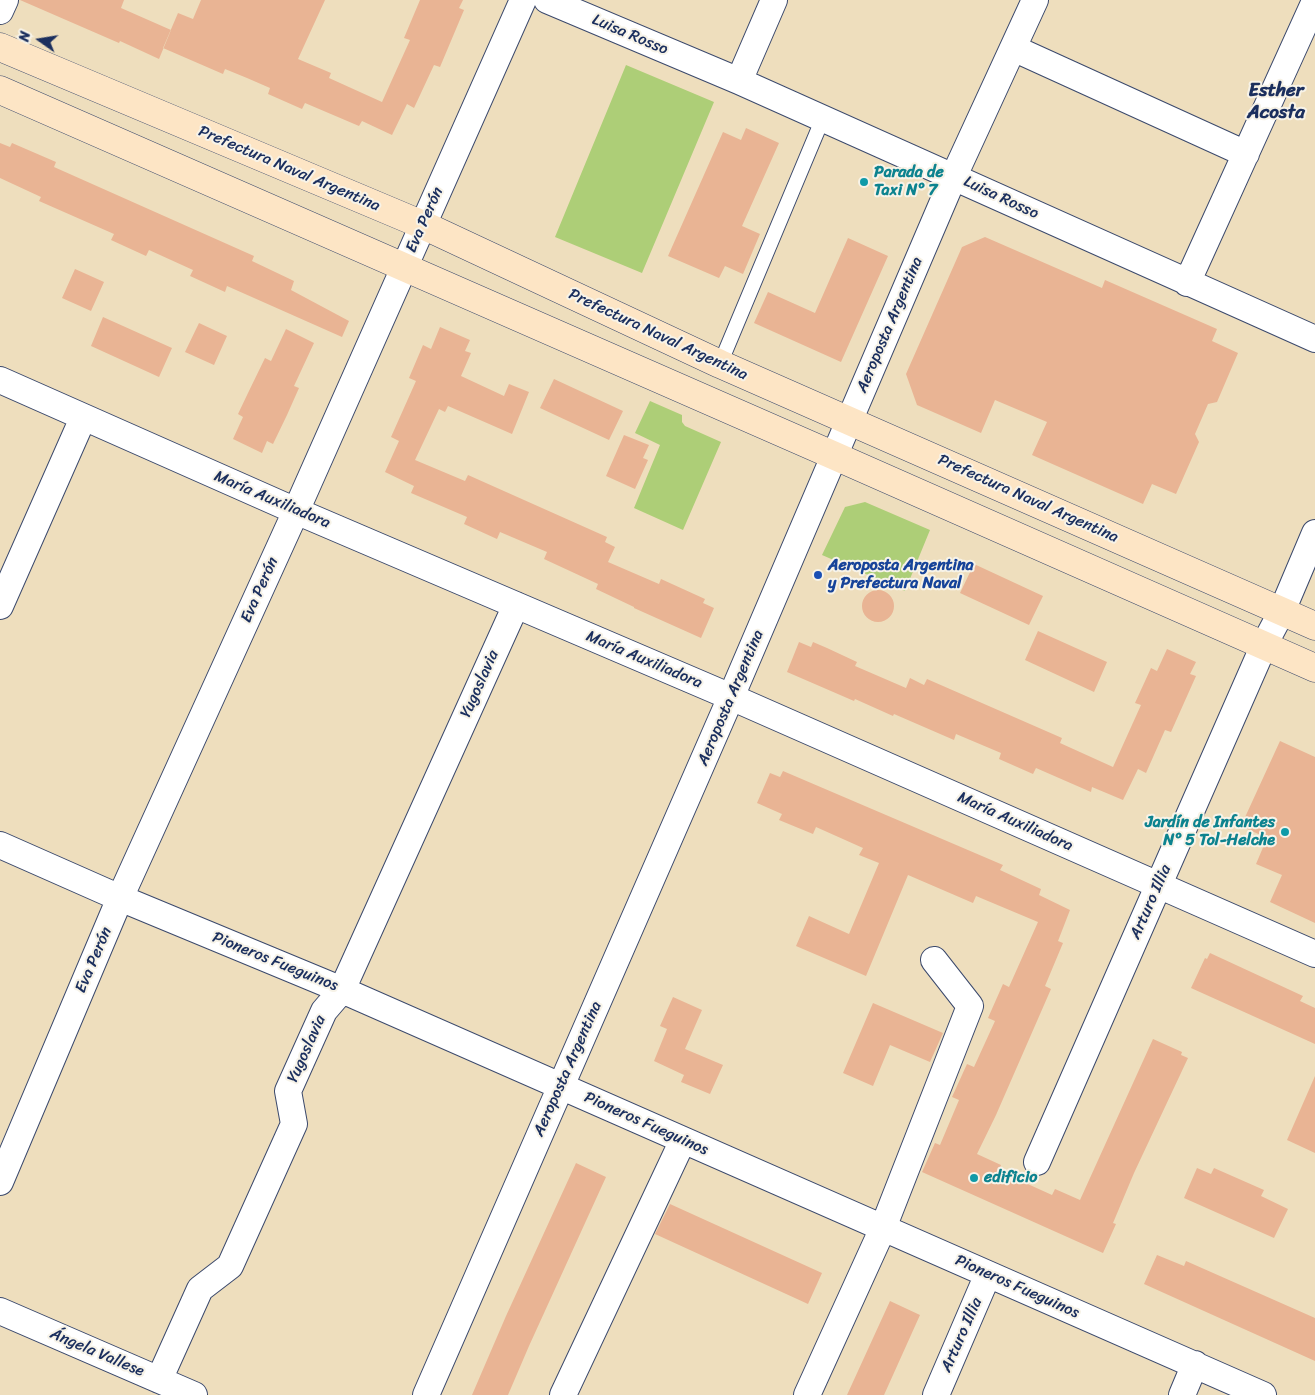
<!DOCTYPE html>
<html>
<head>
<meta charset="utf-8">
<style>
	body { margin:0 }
	#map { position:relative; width:1315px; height:1395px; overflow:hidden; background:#eedebd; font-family:Sriracha,sans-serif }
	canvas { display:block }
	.north { position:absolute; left:15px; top:15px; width:50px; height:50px; -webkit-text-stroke:4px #f7f3e8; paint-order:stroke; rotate:283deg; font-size:14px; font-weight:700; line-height:20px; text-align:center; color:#1b2f5e }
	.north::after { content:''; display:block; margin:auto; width:18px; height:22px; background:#1b2f5e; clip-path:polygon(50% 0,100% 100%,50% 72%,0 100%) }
</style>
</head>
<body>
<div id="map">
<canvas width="1315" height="1395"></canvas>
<div class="north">N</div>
</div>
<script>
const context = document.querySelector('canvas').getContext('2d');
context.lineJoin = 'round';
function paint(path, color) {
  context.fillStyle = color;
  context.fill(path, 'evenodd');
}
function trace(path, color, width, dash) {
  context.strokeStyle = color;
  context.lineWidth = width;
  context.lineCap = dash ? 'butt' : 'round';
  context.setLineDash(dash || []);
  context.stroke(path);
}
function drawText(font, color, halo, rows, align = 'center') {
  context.font = font + ' Sriracha,sans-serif';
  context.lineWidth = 4;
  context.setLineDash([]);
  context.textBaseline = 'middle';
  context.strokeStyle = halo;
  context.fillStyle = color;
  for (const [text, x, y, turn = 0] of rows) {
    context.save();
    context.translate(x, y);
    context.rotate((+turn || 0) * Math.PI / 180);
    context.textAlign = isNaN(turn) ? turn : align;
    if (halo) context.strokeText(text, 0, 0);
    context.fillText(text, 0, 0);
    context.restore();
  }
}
paint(new Path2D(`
	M626,65l88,37 -72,171 -87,-36z
	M650,401l32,14v7l3,4 36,16 -38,88 -49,-22 26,-63 -25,-12z
	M865,502l65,28 -25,61 -83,-36 23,-48z`), '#adce77');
paint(new Path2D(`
	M20,0h104l-3,8 50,22 -12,29 -39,-18 -1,2z
	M201,0h124l-27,59 33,14 -2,5 53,24 28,-62 -6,-2 16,-38h43l-4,8 5,2 -24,57 -6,-2 -20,43 -7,-4 -15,31 -30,-14 -3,5 -54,-23 -3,6 -34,-15 2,-6 -23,-10 -22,-9 -2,5 -60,-26 15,-35 15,6z
	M746,128l33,15 -37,83 18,8 -17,40 -18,-8 -6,12 -51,-22 55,-124 18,8z
	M0,143l10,4 2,-4 44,19 -2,5 200,89 -2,5 42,20 -3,9 58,31 -7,16 -115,-51 -2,6 -35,-16 3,-6 -44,-20 -3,6 -35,-16 3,-6 -75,-33 2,-4 -41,-19z
	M985,237l117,51 3,-8 112,49 -5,12 26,12 -21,49 -9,2 -13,30 4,8 -23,52 -24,-10 -9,20 -111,-49 15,-33 -52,-22 -14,33 -64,-28 -11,-31 56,-127z
	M848,238l40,18 -47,106 -87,-39 14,-31 47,21z
	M75,269l29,13 -13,29 -29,-13z
	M103,317l69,31 -13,29 -68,-31z
	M199,323l28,13 -13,29 -29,-13z
	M440,327l30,13 -5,11 6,2 -10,23 43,20 5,-12 20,8 -17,42 -64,-28 -3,6 -6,-3 -24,51 50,21 3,-6 139,62 -2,5 10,5 -7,15 51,22 2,-5 44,20 -2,4 11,5 -13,30 -67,-30v-1l-38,-18 2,-5 -54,-25 3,-7 -47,-20 -3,7 -33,-15 3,-7 -56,-24 3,-7 -29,-14 14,-31 -8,-4 25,-56 -7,-3 14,-33 8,4z
	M286,329l28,14 -20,43 5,2 -12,27 -14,29 -6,-3 -5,12 -29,-14 10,-22 -5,-3 10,-21 17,-35 6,3z
	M554,379l69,32 -14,29 -69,-32z
	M624,435l25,10 -6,13 5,2 -13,29 -29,-13z
	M974,564l69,32 -14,29 -69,-32z
	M862 606a16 16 0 1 1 32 0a16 16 0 1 1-32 0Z
	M1038,631l69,31 -13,30 -69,-32z
	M799,642l12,5 2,-5 14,6 30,14 -2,4 51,22 4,-10 14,7 3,-6 135,59 -2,5 53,24 28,-62 -6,-2 16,-35 6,3 10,-22 29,13 -6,12 6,2 -25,56 -6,-2 -19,43 -8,-4 -15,31 -31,-13 -1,5 -55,-24 -3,6 -34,-15 2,-6 -45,-19 -2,6 -60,-26 -1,2 -38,-17 -1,2 -67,-29z
	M1280,741l35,16v166l-45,-21 12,-27 -26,-11 11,-26 -26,-12z
	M783,771l220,94 -3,5 41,19 -2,6 31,15 -12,31 5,2 -18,43 6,3 -55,126 -19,39 24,11 -2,6 53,24 3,-6 25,11 73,-161 29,13 -1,3 7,3 -54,115 -21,50 3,1 -13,29 -181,-81 13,-29 5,2 19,-45 -7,-3 15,-33 7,3 21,-46 -7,-3 15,-34 6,3 29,-65 -62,-26 -3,7 -65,-28 -42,101 -70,-30 13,-30 40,18 30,-71 -20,-8 4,-7 -47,-21 -3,7 -34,-14 3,-6 -25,-11 13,-30 10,4z
	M1210,953l93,43 -3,5 15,7v36l-124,-56 14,-30 2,1z
	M673,997l29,13 -17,39 38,16 -13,29 -29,-12 3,-7 -30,-14 13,-32 -7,-3z
	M873,1003l70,30 -13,29 -40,-17 -17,41 -30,-13z
	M1315,1076v77l-28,-13z
	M576,1163l30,14 -77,169 -21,49h-36l34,-79z
	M1197,1168l14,6 3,-6 50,22 -3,6 27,13 -14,29 -90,-40z
	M670,1204l152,69 -14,31 -153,-70z
	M1157,1255l27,11 2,-5 129,57v43l-171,-77z
	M890,1301l30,14 -36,80h-37z`), '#e9b494');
const lane = new Path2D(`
	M720,364l103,-246`);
const street = new Path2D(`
	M547,0l192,81 576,258
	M0,11l5,-11
	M1013,48l233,106
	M739,81l35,-81
	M1187,283l128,-282
	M0,380l296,131 435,186 584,257
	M0,606l83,-188
	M0,845l120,53 222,92 921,405
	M1037,1162l227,-517 18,-34 33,-78
	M0,1182l120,-284 176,-387 227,-511
	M0,1311l194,84
	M159,1380l41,-91 30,-23 64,-142 -6,-33 36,-80 18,-21 174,-385
	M426,1395l305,-698 223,-521 81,-176
	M563,1395l120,-255
	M807,1395l76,-167 87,-222 -36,-46
	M936,1395l52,-121
	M1182,1395l13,-31`);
const secondary = new Path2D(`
	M0,47l423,178 297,139 595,262
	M0,90l835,366 480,212`);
trace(lane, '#3b496c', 16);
trace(street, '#3b496c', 28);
trace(secondary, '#3b496c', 29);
trace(lane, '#fff', 14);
trace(street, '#fff', 26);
trace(secondary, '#fde5c5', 28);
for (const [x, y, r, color] of [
	[864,182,5,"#0f9aa8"],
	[818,575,5,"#1a4fb4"],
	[1285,832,5,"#0f9aa8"],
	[974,1178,5,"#0f9aa8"]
]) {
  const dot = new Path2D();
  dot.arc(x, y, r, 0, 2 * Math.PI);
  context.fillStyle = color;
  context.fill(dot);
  trace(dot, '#f7f3e8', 2);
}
drawText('16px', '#1b2f5e', '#f7f3e8', [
	["Luisa Rosso",630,35,23],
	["Prefectura Naval Argentina",289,169,23],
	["Luisa Rosso",1001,198,25],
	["Eva Perón",425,220,-66],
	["Aeroposta Argentina",890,325,-67],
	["Prefectura Naval Argentina",658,335,25],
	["Prefectura Naval Argentina",1028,499,24],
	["María Auxiliadora",272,500,23],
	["Eva Perón",260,590,-66],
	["María Auxiliadora",644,660,23],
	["Yugoslavia",480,684,-66],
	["Aeroposta Argentina",731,698,-67],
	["María Auxiliadora",1015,822,24],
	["Arturo Illia",1151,902,-66],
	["Eva Perón",94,960,-67],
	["Pioneros Fueguinos",275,962,22],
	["Yugoslavia",307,1049,-66],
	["Aeroposta Argentina",568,1069,-66],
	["Pioneros Fueguinos",646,1124,24],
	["Pioneros Fueguinos",1017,1287,24],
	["Arturo Illia",962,1335,-66],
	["Ángela Vallese",97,1353,23]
]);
drawText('bold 16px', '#0d838f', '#f7f3e8', [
	["Parada de",874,173],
	["Taxi N° 7",874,191],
	["Jardín de Infantes",1275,823,"right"],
	["N° 5 Tol-Helche",1275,841,"right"],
	["edificio",984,1178]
], 'left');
drawText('bold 16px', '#164399', '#f7f3e8', [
	["Aeroposta Argentina",828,566],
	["y Prefectura Naval",828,584]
], 'left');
drawText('bold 19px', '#1b2f5e', '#f7f3e8', [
	["Esther",1276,91],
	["Acosta",1276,113]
]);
</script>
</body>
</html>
